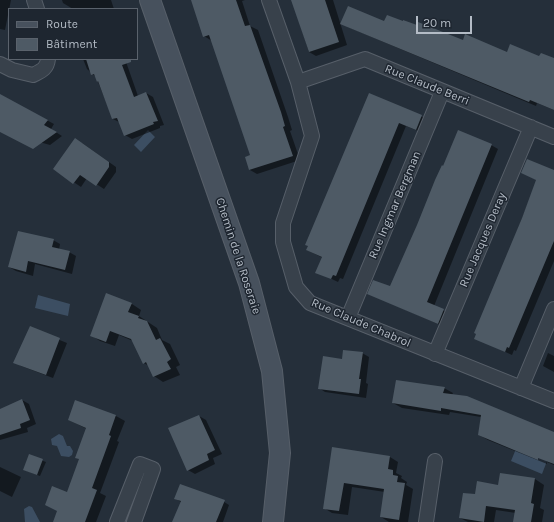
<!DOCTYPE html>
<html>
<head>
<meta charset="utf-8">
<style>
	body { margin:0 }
	#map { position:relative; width:554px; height:522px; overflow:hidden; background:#252f3a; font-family:Karla,sans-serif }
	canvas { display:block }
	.legend { position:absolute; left:8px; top:8px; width:130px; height:52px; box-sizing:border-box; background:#1e2630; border:1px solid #5a626c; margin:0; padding:5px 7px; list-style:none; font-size:12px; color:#b4bcc6 }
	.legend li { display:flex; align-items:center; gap:8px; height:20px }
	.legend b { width:20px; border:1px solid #5a626c }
	.scale { position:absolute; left:416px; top:16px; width:56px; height:18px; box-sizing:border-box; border:2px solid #b4bcc6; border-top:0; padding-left:5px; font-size:12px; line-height:14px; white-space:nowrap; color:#b4bcc6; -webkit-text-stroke:3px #1e2630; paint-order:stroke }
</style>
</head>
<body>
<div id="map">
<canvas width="554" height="522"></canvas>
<ul class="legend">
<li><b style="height:5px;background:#47515d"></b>Route</li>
<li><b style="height:11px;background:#4e5a65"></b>Bâtiment</li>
</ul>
<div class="scale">20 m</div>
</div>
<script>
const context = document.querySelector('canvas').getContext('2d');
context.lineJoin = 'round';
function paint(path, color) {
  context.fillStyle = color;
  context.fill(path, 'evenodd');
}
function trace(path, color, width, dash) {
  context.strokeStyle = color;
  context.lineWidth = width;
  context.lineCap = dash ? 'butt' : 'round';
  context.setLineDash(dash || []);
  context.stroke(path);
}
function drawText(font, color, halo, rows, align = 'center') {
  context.font = font + ' Karla,sans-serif';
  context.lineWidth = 3;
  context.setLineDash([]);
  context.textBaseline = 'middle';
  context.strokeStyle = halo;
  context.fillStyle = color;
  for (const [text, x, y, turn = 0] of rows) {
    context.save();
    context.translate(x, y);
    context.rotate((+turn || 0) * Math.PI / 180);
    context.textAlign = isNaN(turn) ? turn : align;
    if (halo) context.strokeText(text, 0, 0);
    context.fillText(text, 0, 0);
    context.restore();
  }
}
paint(new Path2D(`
	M148,130l7,7 -14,15 -7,-7z
	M38,295l32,9 -2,12 -33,-8z
	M59,434l4,2 4,10h3l3,5 -1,4 -3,2 -8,-1 -4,-10 -5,-1 -1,-6z
	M518,444l29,17 -5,13 -31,-13z
	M29,506l3,1 8,15h-15l-1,-13z`), '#3c4e62');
paint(new Path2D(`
	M0,0h11l-6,30 -5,-1z
	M62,0h49l3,9h-41l-10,-6z
	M198,0h47l-3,1 8,25 8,4 30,87 4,13 -2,1 10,29 -43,14 -7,-4 -4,-13 5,-1 -39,-115 -8,-5z
	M292,0h41l14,45 -31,11 -7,-4z
	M384,23l80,18 43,12 47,6v51l-17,-7 -1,3 -188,-79z
	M83,59h42l13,37 8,-3 7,4 11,28 -4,1v2l-28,11 -7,-4 -6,-13 -6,-3 -17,-42 -9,-8z
	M370,94l59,26 -6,13 -17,-7 -63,153 -3,-1 -2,4 -21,-10 6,-14 -16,-8z
	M0,95l54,29 -3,5 11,7 -12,9 -50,-14z
	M82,143l34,24v5l-12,17 -17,-11 -6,9 -27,-18z
	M491,145l7,4 -64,157 16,8 -5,13 -76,-33 22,-7z
	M554,171v90l-38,90 -2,-1 -2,5 -37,-17 62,-158 -15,-7z
	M53,240l7,4 -1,6 10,2 7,4 -4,18 -37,-10 -2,12 -17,-5 -7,-4z
	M107,294l25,10 9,6 -2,6 18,12 5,12 8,4 10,21 -4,2 4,8 -17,7 -9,-6 -5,-10 -5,-3 -11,-22 -14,-6 -4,11 -15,-5 -9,-6z
	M30,328l37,15 -14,35 -32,-12 -6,-4z
	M362,353l7,4 -3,26 2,1 -2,14 -41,-6 -6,-4 23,-28z
	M548,353l6,3v16l-11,-6z
	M444,388l9,5 -1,2 102,39v31l-7,-3v2l-59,-24 -9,-5 2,-18 -31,-5 -1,3 -47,-7 -9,-5z
	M22,400l7,4 7,20 -9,4 1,4 -28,8v-30z
	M76,402l40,14 9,5 -8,20 2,1 -19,51 6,3 -10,26h-42l14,-29 12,-34 7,-30 -18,-9z
	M199,416l7,4 16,34 -9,4 2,6 -20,10 -7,-4z
	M333,448l57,9 8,5 -2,11 6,3 -1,2 6,4 -1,3 7,4 -5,33h-19l-8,-5 4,-25 -33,-5 -4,28 -16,-2 -8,-5z
	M30,456l16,6 -6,14 -16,-6z
	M0,467l21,10 -9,20 -12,-6z
	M535,479l9,6 -4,23 4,2 -2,12h-28l2,-9 -20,-3 -2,12h-26l-8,-4 16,-23 23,-9z
	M176,499l45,1 8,5 -6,17h-49l7,-20z`), '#0007');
paint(new Path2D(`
	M191,0h45l9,26 5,-1 31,87 4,14 -2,1 10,29 -44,14 -4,-13 5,-2 -41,-120 -6,2z
	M291,0h34l14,42 -30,10z
	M348,6l36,15 3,-6 16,6v-1l14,5 1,-3 45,18 2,-6 42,18 3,-8 29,12 2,-3 13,5v52l-24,-10 -1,2 -189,-78z
	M86,59h45v3l-9,3 12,32 12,-5 12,29 -5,1 1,2 -30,12 -7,-18 -5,1 -14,-38 -1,1 -3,-8 -3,1z
	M369,93l53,22 -6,15 -17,-7 -63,153 -3,-1 -2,4 -16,-6 7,-16 -16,-7 2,-4 -3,-1z
	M0,94l48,26 -4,5 13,7 -24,17 -33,-17z
	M458,130l34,14 -65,158 17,7 -6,15 -71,-30 6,-14 17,6 27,-61 18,-45 7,-15 1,1z
	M75,138l34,24v5l-13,19 -16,-11 -7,9 -20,-15z
	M527,159l27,11v71l-45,107 -2,-1 -2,5 -31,-13 2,-5 -2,-1 48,-115 14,-38 -15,-7z
	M18,231l36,8 -2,8 18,4 -5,19 -37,-9 -2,11 -18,-5z
	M106,293l26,10 -4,9 11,4 -1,2 9,3 9,19 4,-2 11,21 -4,3 4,7 -18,8 -7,-15 -3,2 -12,-25 -21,-8 -4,11 -16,-6z
	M30,326l30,12 -14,37 -33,-12z
	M343,350l20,2 -4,27h2l-2,15 -41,-5 5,-33 19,3z
	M396,380l49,7 -2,6 24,3 87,36v32l-16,-6v2l-60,-25 3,-20 -40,-7v3l-49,-8z
	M22,399l8,21 -10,4 1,4 -21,7v-26z
	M75,400l41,15 -7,20 2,1 -19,52 5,2 -12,32h-32l4,-11 -12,-6 7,-19 15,6 12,-33 -4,-1 11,-30 -18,-8z
	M199,415l16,35 -8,4 2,6 -22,11 -19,-43z
	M332,447l58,9 -2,13 5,1v5l5,1 -1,6 8,1 -6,37 -19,-3 4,-28 -40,-6 -5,28 -16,-2z
	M29,454l14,5 -6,16 -14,-5z
	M500,473l35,5 -4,25 3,1 -3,18h-18l2,-12 -29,-4 -2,16 -25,-4 4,-25 12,1 2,-13 21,4z
	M180,484l45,16 -9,22h-44l9,-21 -7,-2z`), '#4e5a65');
const street = new Path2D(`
	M34,0l3,9
	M269,0l29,82 14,54 -29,87v19l13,45 14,16 244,98
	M0,64l12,6 21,5c8,-4 14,-6 15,-16
	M298,82l67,-23 189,78
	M348,318l94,-226
	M435,354l96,-227
	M521,388l33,-79
	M117,522l23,-58 13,5 -19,53
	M426,522l9,-61`);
const secondary = new Path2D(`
	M150,0l99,283 23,88 8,82 -7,69`);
trace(street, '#575f69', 16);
trace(secondary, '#575f69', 22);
trace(street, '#38414b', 14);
trace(secondary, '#47515d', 20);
drawText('12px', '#b4bcc6', '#1e2630', [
	["Rue Claude Berri",427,85,22],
	["Rue Ingmar Bergman",395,205,-67],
	["Rue Jacques Deray",483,240,-67],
	["Chemin de la Roseraie",238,256,72],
	["Rue Claude Chabrol",361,323,23]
]);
</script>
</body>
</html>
